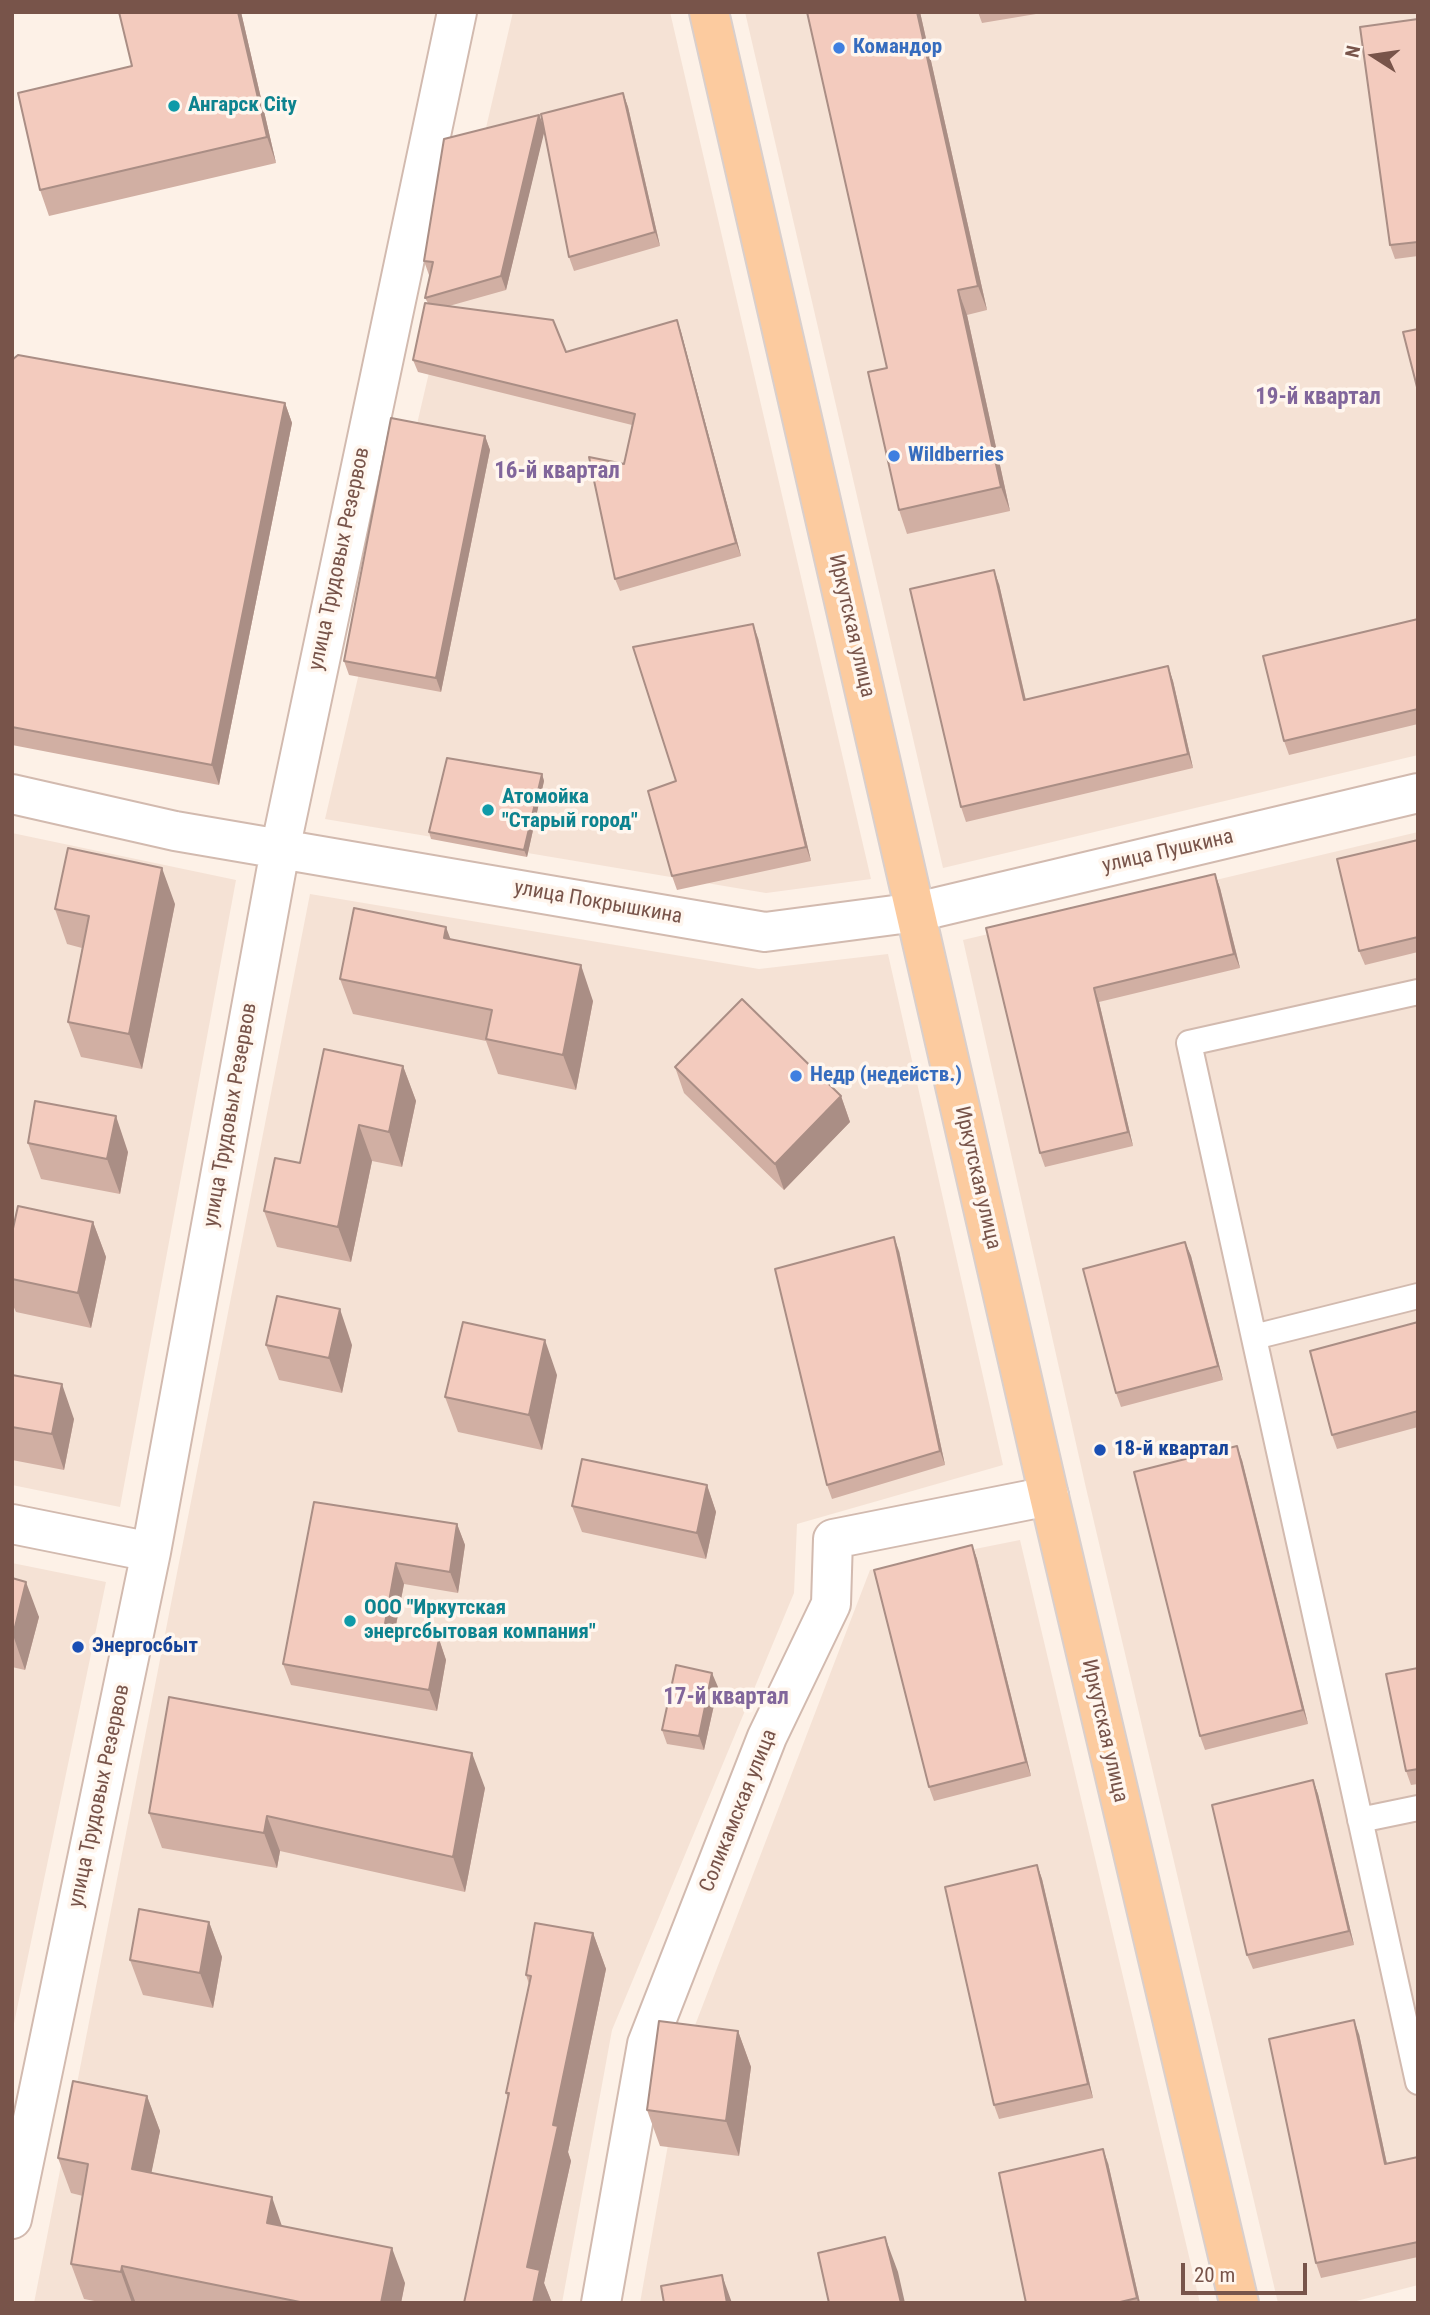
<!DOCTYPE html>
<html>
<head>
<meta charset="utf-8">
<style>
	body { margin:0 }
	#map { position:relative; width:1430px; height:2315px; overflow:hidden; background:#fdf1e7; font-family:"Roboto Condensed",sans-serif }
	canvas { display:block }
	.frame { position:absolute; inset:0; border:14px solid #78544a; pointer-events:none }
	.north { position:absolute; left:1339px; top:21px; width:70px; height:70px; -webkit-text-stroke:5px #fff6ee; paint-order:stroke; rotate:282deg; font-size:19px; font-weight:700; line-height:28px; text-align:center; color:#78544a }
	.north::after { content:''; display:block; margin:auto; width:24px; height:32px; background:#78544a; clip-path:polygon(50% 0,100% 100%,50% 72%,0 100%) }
	.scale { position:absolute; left:1181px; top:2263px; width:126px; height:32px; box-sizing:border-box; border:4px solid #78544a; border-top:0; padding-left:9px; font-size:21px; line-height:24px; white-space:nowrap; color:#78544a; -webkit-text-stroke:5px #fff6ee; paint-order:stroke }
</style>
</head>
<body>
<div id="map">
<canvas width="1430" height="2315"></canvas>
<div class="frame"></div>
<div class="north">N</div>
<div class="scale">20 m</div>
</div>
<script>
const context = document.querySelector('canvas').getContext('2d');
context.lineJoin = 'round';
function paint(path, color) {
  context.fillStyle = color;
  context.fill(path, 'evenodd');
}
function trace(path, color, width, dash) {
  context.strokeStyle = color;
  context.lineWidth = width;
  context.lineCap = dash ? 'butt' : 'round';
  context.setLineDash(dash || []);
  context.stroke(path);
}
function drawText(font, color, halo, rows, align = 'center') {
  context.font = font + ' "Roboto Condensed",sans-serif';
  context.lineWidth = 7;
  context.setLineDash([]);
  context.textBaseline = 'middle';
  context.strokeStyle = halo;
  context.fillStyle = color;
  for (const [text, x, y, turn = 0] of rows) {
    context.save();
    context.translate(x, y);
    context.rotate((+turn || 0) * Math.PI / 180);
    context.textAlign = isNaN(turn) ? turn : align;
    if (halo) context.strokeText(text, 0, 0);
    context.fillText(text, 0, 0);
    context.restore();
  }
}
paint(new Path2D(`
	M513,12h157l201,867 -105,14 -441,-74z
	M745,12h673v743l-475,113z
	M1418,832v1453l-69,18h-71l-192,-815 -123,-548z
	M12,833l224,47 -116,627 -108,-22z
	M310,894l449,75 129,-15 115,511 -206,59 -3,69 -182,437 -50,273h-528z
	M1020,1540l180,763h-560l44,-249 186,-484z
	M12,1563l94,19 -94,451z`), '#f5e2d5');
const service = new Path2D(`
	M1418,992l-229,51 229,1039
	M1254,1337l164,-41
	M1360,1820l58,-12`);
const minor = new Path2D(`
	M12,794l163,37 590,101 152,-20 501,-119
	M12,1524l139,28
	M12,2219l139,-667 129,-702 177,-838
	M601,2303l46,-259 120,-307 64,-133 2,-65 216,-43`);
const primary = new Path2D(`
	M709,12l340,1484 190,807`);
trace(service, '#d2baaf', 28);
trace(minor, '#d2baaf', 42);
trace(primary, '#d9cfcc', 42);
trace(service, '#fff', 24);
trace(minor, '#fff', 38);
trace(primary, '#fccb9f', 38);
paint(new Path2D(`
	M241,12l35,151 -227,53 -9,-26z
	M920,12l67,298 -20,5 43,196 -103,23 -8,-24 -12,-142z
	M978,12h70l-66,11z
	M1418,19v237l-23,3 -5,-14z
	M623,93l5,14 32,139 -86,25 -5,-14 -25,-126 -38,159 -57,16 117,46 111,-32 4,12 60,224 -121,35 -5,-12 9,-115 8,-39 -214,-53 -5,-12 15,-57 -3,-5 5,-23h-1l-5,-14 115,-146 3,8z
	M12,360l273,43 7,20 -73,362 -207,-40z
	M485,436l5,14 -49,242 -92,-17 -5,-14z
	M999,584l27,116 142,-34 5,15 20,87 -227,54 -5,-15z
	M1418,619v105l-129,31 -5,-14z
	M758,638l53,223 -134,29 -5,-14 4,-95z
	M542,774l2,7 -17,76 -96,-18 -2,-7z
	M1418,840v112l-53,13 -6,-14z
	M1215,874l5,14 20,80 -141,34 34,144 -88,21 -5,-14 -54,-225z
	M175,904l-33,165 -61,-12 -13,-35 14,-74 -15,-4 -12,-35z
	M450,939l143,62 -17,89 -78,-16 -12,-33 -133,-27 -13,-35z
	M403,1066l13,35 -14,66 -30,-6 -21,101 -74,-15 -13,-36 36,-48z
	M675,1067l166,29 9,26 -66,68 -100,-97z
	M28,1143l100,9 -8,42 -79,-15z
	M93,1222l13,35 -15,71 -75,-16 -4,-9v-70z
	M1185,1242l6,14 32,124 -102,27 -5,-14z
	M899,1251l46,214 -113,34 -5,-14z
	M1418,1322v105l-81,22 -5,-14z
	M266,1345h86l-10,48 -63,-13z
	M12,1375l62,44 -10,51 -52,-10z
	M557,1375l-15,75 -84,-18 -13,-35z
	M1242,1460l66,264 -103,26 -5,-14z
	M707,1485l9,27 -10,47 -124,-27 -10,-26z
	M314,1502l143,22 8,21 -7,48 -54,-9 -9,47 44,8 7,21 -9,51 -146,-26 -8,-21z
	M972,1545l5,14 54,217 -97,25 -5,-14z
	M12,1578l27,39 -14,53 -13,-3z
	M1418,1668v116l-7,1 -5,-14z
	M718,1687l-14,63 -37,-6 -5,-14z
	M1313,1780l5,14 36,151 -101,24 -6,-14z
	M485,1788l-20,104 -185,-41 -3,17 -115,-20 -13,-35z
	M1037,1865l5,14 51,219 -94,21 -5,-14z
	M209,1922l13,35 -9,51 -70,-13 -13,-35z
	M593,1933l13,36 -38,183 3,9 -27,122 8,20h-88l44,-205 -2,-5 23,-109 -3,-9z
	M738,2031l13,36 -12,89 -79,-10 -13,-36z
	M1359,2034l28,130 31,-7v100l-97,21 -5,-15z
	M147,2096l13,35 -9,42 131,53 123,57 -4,20h-257l-9,-2 -1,2h-29l-21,-4 -13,-35 12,-68 -12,-3 -13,-35z
	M1108,2163l32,140h-114z`), '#d1afa3');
paint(new Path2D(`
	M238,12h3l35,151 -9,-26z
	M917,12h3l67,298 -9,-24z
	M623,93l5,14 32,139 -5,-14z
	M539,115l6,14 -39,161 -5,-14z
	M958,290l9,25 43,196 -9,-24z
	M677,320l4,12 60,224 -5,-13z
	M285,403l7,20 -73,362 -7,-20z
	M485,436l5,14 -49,242 -5,-14z
	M994,570l5,14 30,130 -5,-14z
	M753,624l5,14 53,223 -5,-14z
	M1168,666l5,15 20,87 -5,-14z
	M542,774l2,7 -17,76 -3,-7z
	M162,868l13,36 -33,165 -13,-35z
	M1215,874l5,14 20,80 -6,-14z
	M446,927l13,35 -15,-24z
	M581,965l12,36 -17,89 -13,-35z
	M1094,988l5,14 34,144 -5,-14z
	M403,1066l13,35 -14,66 -13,-35z
	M841,1096l9,26 -66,68 -9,-26z
	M116,1116l12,36 -8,42 -13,-35z
	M359,1125l13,36 -21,101 -13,-35z
	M93,1222l13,35 -15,71 -13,-35z
	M894,1237l5,14 46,214 -5,-14z
	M1185,1242l6,14 32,124 -5,-14z
	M340,1309l12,36 -10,48 -13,-35z
	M545,1340l12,35 -15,75 -13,-35z
	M62,1384l12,35 -10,51 -12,-36z
	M1237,1446l5,14 66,264 -5,-14z
	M707,1485l9,27 -10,47 -9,-26z
	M457,1524l8,21 -7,48 -8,-21z
	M972,1545l5,14 54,217 -5,-14z
	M396,1563l8,21 -13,66 -7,-21z
	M26,1582l13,35 -14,53 -12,-35z
	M439,1639l7,21 -9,51 -8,-21z
	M712,1673l6,14 -14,63 -5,-14z
	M472,1753l13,35 -20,104 -12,-35z
	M1313,1780l5,14 36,151 -5,-14z
	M267,1816l13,35 -3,17 -13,-35z
	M1037,1865l5,14 51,219 -5,-14z
	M209,1922l13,35 -9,51 -13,-35z
	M593,1933l13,36 -38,183 3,9 -27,122 8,20h-19l-6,-36 26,-142z
	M1354,2020l5,14 31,144 -5,-14z
	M738,2031l13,36 -12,89 -13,-35z
	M147,2096l13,35 -15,73 -13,-35z
	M1103,2149l5,14 32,140h-2l-1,-5z
	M272,2197l12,35 -17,-9z
	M885,2237l13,35 7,31h-4z
	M392,2248l13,35 -4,20h-20z
	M122,2266l13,35 -1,2h-2l-11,-31z
	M722,2275l10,28h-5z`), '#aa8e85');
const building = new Path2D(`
	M119,12h119l29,125 -227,53 -22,-97 114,-27z
	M807,12h110l61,274 -20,4 43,197 -102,23 -31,-138 19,-4z
	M1418,19v223l-28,3 -30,-218z
	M623,93l32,139 -86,25 -28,-143z
	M539,115l-38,161 -76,22 8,-36 -9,-1 20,-122z
	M425,303l128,17 13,32 111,-32 59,223 -121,36 -26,-122 35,7 11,-50 -222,-54z
	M1418,329v62l-15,-59z
	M18,355l267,48 -73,362 -200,-38v-367z
	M391,418l94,18 -49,242 -92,-17z
	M994,570l30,130 144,-34 20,88 -227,53 -51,-218z
	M1418,619v90l-134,32 -21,-85z
	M753,624l53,223 -134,29 -24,-85 28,-10 -43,-134z
	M447,758l95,16 -18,76 -95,-18z
	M1418,840v97l-59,14 -22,-92z
	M68,848l94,20 -33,166 -61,-12 21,-106 -34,-7z
	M1215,874l19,80 -140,34 34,144 -88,21 -54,-225z
	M354,908l92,19 -2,11 137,27 -18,90 -77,-16 6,-29 -152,-31z
	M742,999l99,97 -66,68 -100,-97z
	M324,1049l79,17 -14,66 -30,-7 -21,102 -74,-16 11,-53 25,5z
	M35,1101l81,15 -9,43 -79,-16z
	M18,1206l75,16 -15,71 -66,-14v-46z
	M894,1237l46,214 -113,34 -52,-216z
	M1185,1242l33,124 -102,27 -33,-124z
	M277,1296l63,13 -11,49 -63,-13z
	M463,1322l82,18 -16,75 -84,-18z
	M1418,1322v89l-86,24 -22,-84z
	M12,1375l50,9 -10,50 -40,-7z
	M1237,1446l66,264 -103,26 -66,-264z
	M582,1459l125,26 -10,48 -125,-27z
	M314,1502l143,22 -7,48 -54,-9 -12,66 55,10 -10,51 -146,-26z
	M972,1545l54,217 -97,25 -55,-217z
	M12,1578l14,4 -13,53h-1z
	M676,1665l36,8 -13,63 -37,-6z
	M1418,1668v101l-12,2 -20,-97z
	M169,1697l303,56 -19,104 -186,-41 -3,17 -115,-20z
	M1313,1780l36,151 -102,24 -35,-150z
	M1037,1865l51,219 -94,21 -49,-218z
	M139,1909l70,13 -9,51 -70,-13z
	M535,1923l58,10 -40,192 5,1 -31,141 13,3 -7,33h-69l45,-210h-3l25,-117 -5,-1z
	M1354,2020l31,144 33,-7v85l-102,21 -47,-224z
	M659,2021l79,10 -12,90 -79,-11z
	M73,2081l74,15 -15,73 140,28 -5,26 125,25 -11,55h-76l-183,-37 -1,6 -50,-8 17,-100 -30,-6z
	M1103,2149l34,149 -21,5h-90l-27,-130z
	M885,2237l16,66h-72l-11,-50z
	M722,2275l5,28h-63l-3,-17z`);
paint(building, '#f3cbbe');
trace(building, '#aa8e85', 2);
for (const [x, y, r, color] of [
	[839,48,7,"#3f7fe0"],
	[174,106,7,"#0f9aa8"],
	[894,456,7,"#3f7fe0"],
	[488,810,7,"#0f9aa8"],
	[796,1076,7,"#3f7fe0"],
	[1100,1450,7,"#1a4fb4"],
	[350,1621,7,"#0f9aa8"],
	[78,1647,7,"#1a4fb4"]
]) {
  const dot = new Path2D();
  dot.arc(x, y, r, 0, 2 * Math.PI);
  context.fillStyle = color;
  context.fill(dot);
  trace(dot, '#fff6ee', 2.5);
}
drawText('bold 21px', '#366cbe', '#fff6ee', [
	["Командор",853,48],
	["Wildberries",908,456],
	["Недр (недейств.)",810,1076]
], 'left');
drawText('bold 21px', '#0d838f', '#fff6ee', [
	["Ангарск City",188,106],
	["Атомойка",502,798],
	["\"Старый город\"",502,822],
	["ООО \"Иркутская",364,1609],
	["энергсбытовая компания\"",364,1633]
], 'left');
drawText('21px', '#78544a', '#fff6ee', [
	["улица Трудовых Резервов",340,559,-78],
	["Иркутская улица",851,626,77],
	["улица Пушкина",1168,852,-13],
	["улица Покрышкина",598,903,10],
	["улица Трудовых Резервов",231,1115,-80],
	["Иркутская улица",977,1178,77],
	["Иркутская улица",1104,1731,77],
	["улица Трудовых Резервов",100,1796,-78],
	["Соликамская улица",739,1811,-68]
]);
drawText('bold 21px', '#164399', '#fff6ee', [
	["18-й квартал",1114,1450],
	["Энергосбыт",92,1647]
], 'left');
drawText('bold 23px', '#81669b', '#fff6ee', [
	["19-й квартал",1318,398],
	["16-й квартал",557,472],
	["17-й квартал",726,1698]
]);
</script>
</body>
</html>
